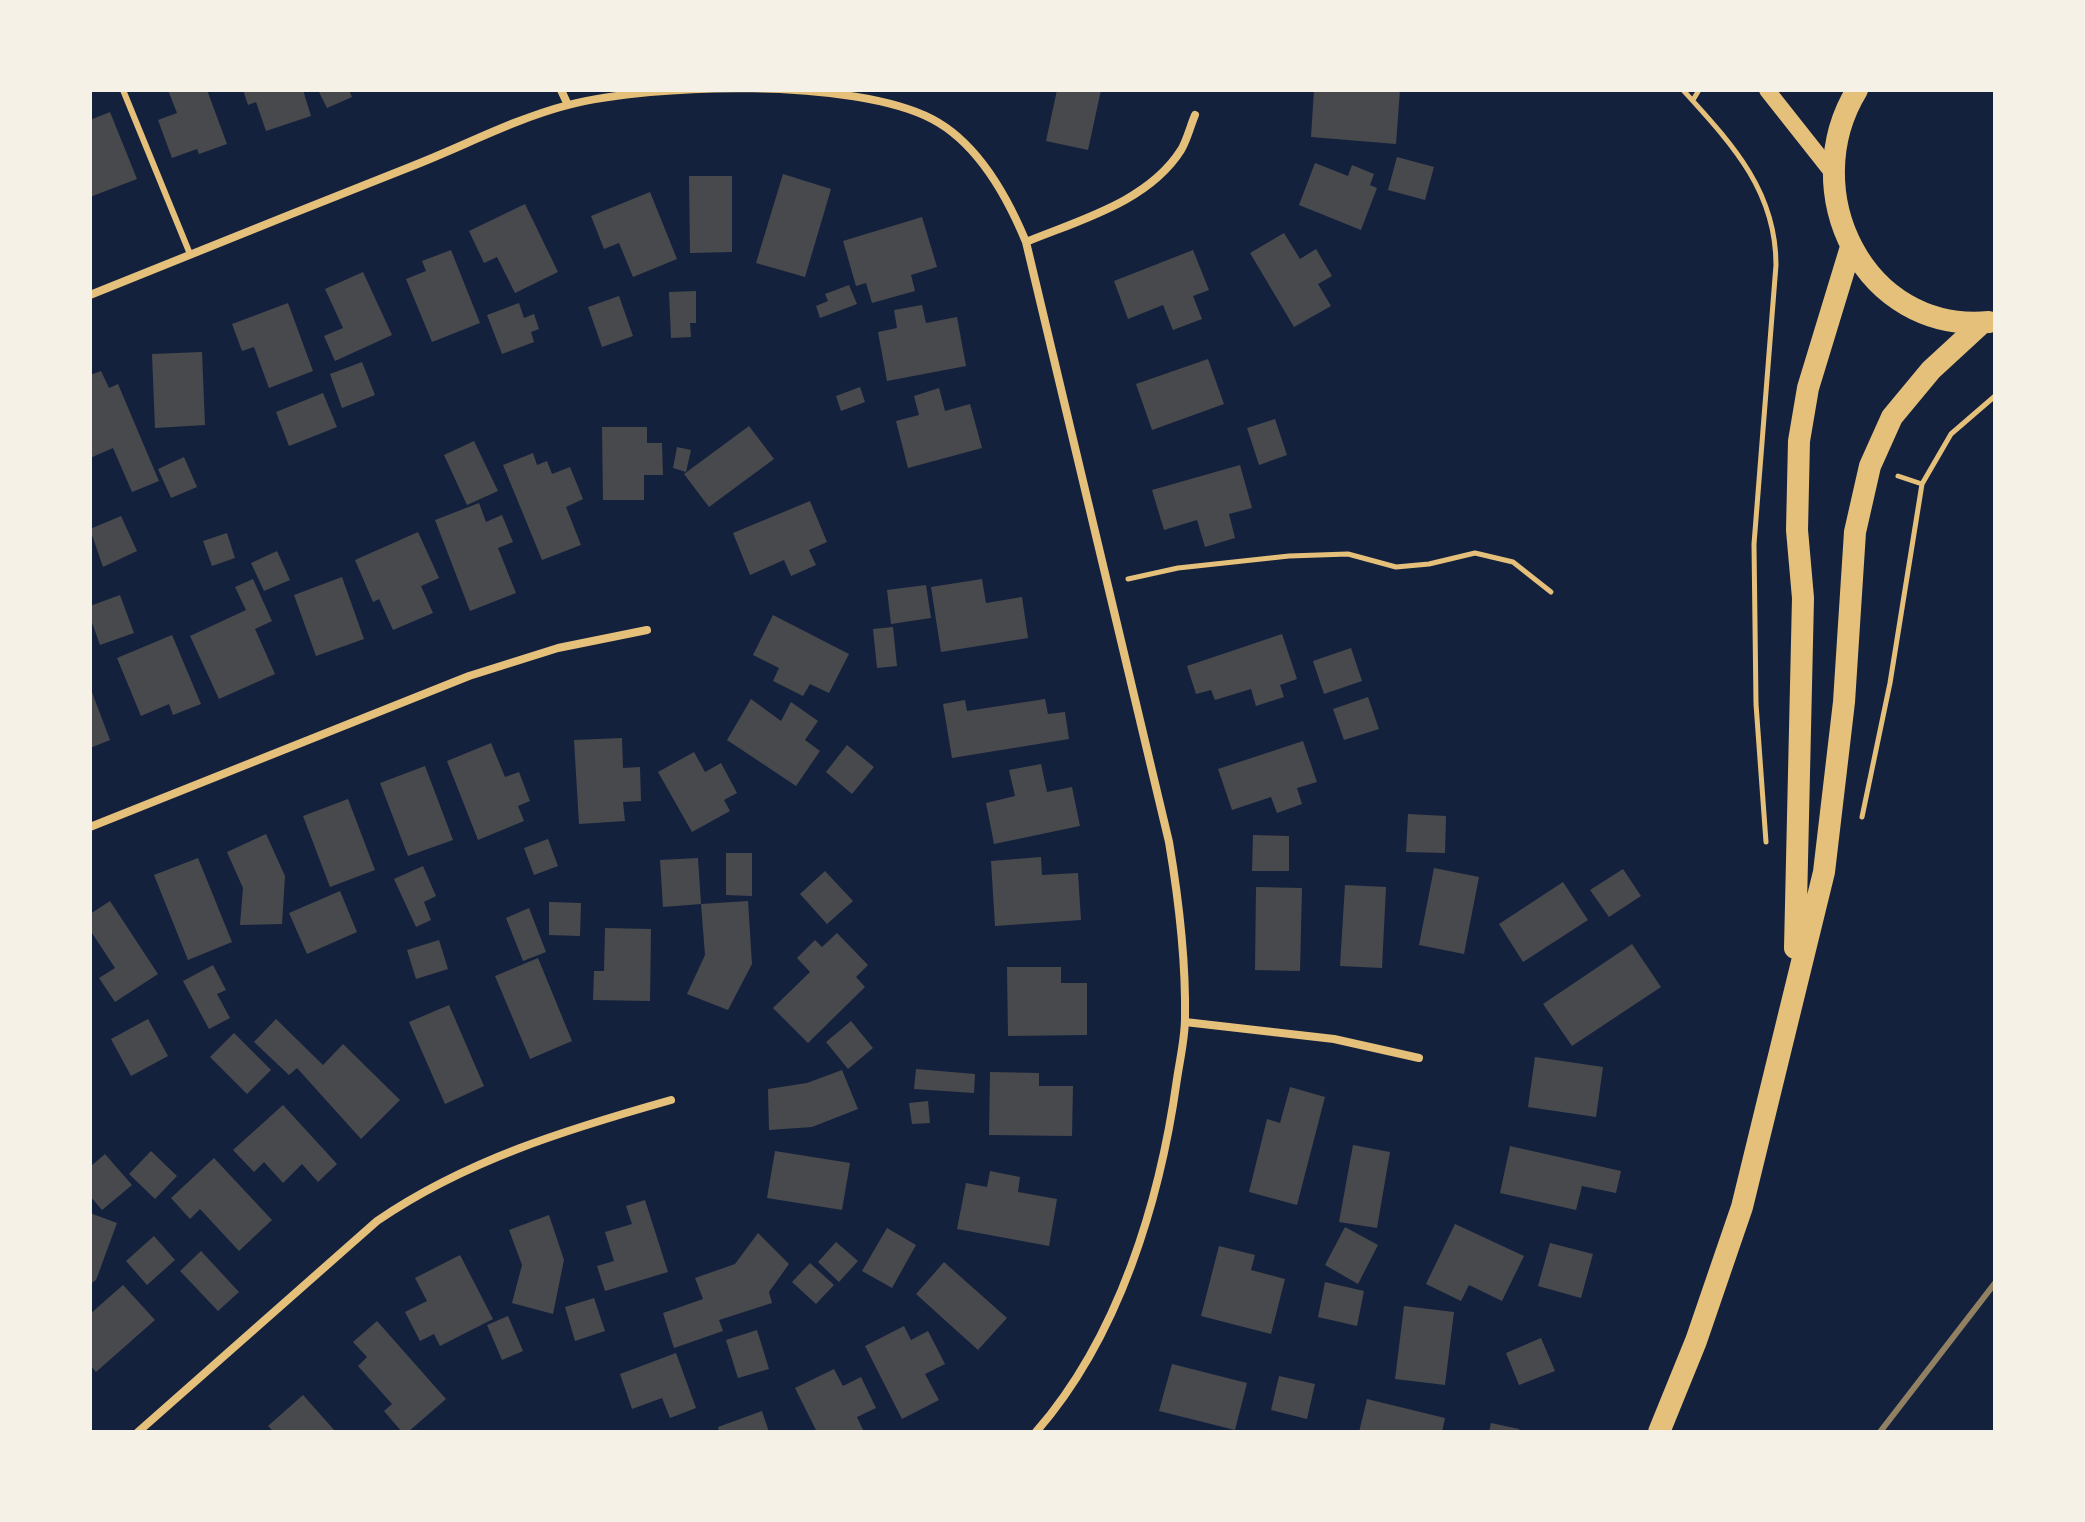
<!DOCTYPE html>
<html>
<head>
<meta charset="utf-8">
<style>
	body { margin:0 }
	#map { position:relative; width:2085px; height:1522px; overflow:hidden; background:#14213d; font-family:Raleway,sans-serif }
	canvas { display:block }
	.frame { position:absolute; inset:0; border:92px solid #f6f1e7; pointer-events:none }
</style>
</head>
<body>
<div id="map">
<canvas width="2085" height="1522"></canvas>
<div class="frame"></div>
</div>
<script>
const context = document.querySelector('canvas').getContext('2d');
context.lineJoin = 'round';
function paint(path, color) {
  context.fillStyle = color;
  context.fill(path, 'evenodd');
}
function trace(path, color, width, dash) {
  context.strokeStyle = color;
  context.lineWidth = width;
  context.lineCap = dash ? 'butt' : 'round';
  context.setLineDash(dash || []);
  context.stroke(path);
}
paint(new Path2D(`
	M168,90h39l20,54 -28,10 -2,-5 -25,9 -14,-38 19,-7z
	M243,90h60l8,26 -45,15 -10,-29 -8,3z
	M318,90h31l3,7 -25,11z
	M1057,90h44l-13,60 -42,-9z
	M1314,90h86l-4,54 -85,-7z
	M110,112l27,67 -47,18v-77z
	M1397,157l37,10 -9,33 -37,-10z
	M1315,163l33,13 4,-11 22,9 -4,11 7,3 -16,42 -62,-25z
	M783,174l48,15 -26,88 -49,-14z
	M689,176h43v76l-42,1z
	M650,192l27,67 -44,18 -14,-34 -15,6 -13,-33z
	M525,204l33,68 -43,21 -18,-36 -13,6 -15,-32z
	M922,217l15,50 -26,8 4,16 -43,12 -6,-20 -10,3 -13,-45z
	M1284,233l16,26 16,-10 16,27 -14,8 13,22 -37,21 -44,-74z
	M451,250l29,73 -48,19 -26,-63 20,-8 -4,-10z
	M1193,250l16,40 -16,6 9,23 -29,11 -10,-25 -35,14 -14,-38z
	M363,272l29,63 -57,26 -11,-25 19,-8 -18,-39z
	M849,285l8,19 -37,14 -4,-12 12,-5 -3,-7z
	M696,291v32h-6l1,14 -20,1 -2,-46z
	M619,296l14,40 -31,11 -14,-40z
	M288,303l25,68 -44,17 -15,-41 -12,4 -10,-27z
	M519,303l5,15 10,-4 5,15 -8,3 3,10 -32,12 -15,-39z
	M922,305l4,18 31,-6 9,49 -79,15 -9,-49 19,-4 -3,-18z
	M202,352l3,73 -50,3 -3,-74z
	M1208,359l16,45 -72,26 -16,-46z
	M362,362l13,33 -33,13 -12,-34z
	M101,371l8,17 9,-4 41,97 -27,11 -19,-44 -23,10v-83z
	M860,387l5,15 -24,9 -5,-15z
	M939,388l6,23 25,-7 12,44 -74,20 -12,-47 23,-6 -5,-19z
	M323,393l14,34 -48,19 -13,-34z
	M1275,419l12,36 -28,10 -12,-37z
	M749,426l25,33 -65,48 -25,-33z
	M602,427h45v16h15l1,32h-19v25h-41z
	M474,441l24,50 -31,14 -23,-50z
	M677,447l14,3 -5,22 -13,-4z
	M533,453l4,12 10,-4 5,13 18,-7 13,32 -17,8 15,38 -39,15 -39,-95z
	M184,457l13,30 -26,11 -13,-29z
	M1240,465l12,43 -23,6 6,24 -30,9 -8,-27 -33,10 -12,-40z
	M810,501l17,41 -18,8 7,15 -25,11 -7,-16 -34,15 -17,-42z
	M479,503l7,19 16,-7 11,27 -15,6 18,45 -46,18 -35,-91z
	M121,516l16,35 -34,16 -13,-38z
	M418,532l21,46 -18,8 12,27 -40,17 -14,-31 -6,3 -18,-42z
	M227,533l8,25 -23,8 -9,-25z
	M277,551l13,29 -26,11 -13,-28z
	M342,577l22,62 -48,17 -22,-61z
	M253,579l19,42 -17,8 20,45 -56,25 -29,-63 56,-26 -11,-23z
	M982,579l4,24 36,-6 6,41 -87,14 -10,-65z
	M926,585l5,33 -40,6 -4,-34z
	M120,595l14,38 -34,12 -10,-28v-11z
	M773,615l76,39 -20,39 -19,-9 -7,12 -30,-15 6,-13 -26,-13z
	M893,627l4,39 -20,2 -4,-39z
	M1282,634l15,45 -17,6 4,12 -28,9 -5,-17 -36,11 -4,-10 -15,4 -9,-28z
	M172,635l29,69 -28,11 -4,-11 -28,12 -24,-58z
	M1351,648l11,33 -38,13 -11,-33z
	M90,687l20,53 -20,8z
	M1368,697l11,32 -35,11 -11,-31z
	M751,699l30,22 10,-19 27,19 -13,19 15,11 -24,35 -69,-46z
	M1045,699l3,15 17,-2 4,27 -117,19 -9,-54 22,-4 2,11z
	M622,738l1,30 17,-1 1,34 -18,1 2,19 -46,3 -5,-84z
	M1303,741l14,41 -20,6 5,16 -25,9 -6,-16 -39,13 -14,-41z
	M491,743l14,34 14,-5 11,29 -12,5 6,15 -46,19 -31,-79z
	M847,745l27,22 -22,27 -26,-22z
	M694,752l11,20 16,-9 16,30 -13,7 6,11 -38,21 -34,-60z
	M1041,764l6,28 25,-5 8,39 -86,18 -8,-41 29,-7 -6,-26z
	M425,766l28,74 -45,16 -28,-73z
	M348,799l27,71 -45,17 -27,-71z
	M1408,814l38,2 -1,37 -39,-1z
	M266,834l19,42 -3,48 -42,1 3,-37 -16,-36z
	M1253,835l36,1v35h-37z
	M548,839l10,27 -24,9 -10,-27z
	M726,853h26v43l-26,-1z
	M1041,857l1,18 36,-2 3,47 -86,6 -4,-65z
	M198,858l34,84 -44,18 -34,-85z
	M698,858l3,46 -38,3 -3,-47z
	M423,866l13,30 -12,6 7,18 -15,7 -22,-48z
	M1434,868l45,9 -15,77 -45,-9z
	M1623,869l18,27 -32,21 -19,-27z
	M825,871l28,30 -26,23 -27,-30z
	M1563,882l25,38 -65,42 -24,-38z
	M1345,885l41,2 -4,81 -42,-2z
	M1256,887l46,1 -2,83 -45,-1z
	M340,891l17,41 -50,22 -18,-41z
	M110,901l48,73 -43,28 -16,-24 16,-10 -25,-38v-16z
	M748,901l4,63 -24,46 -41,-16 18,-39 -4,-51z
	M549,902l32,1 -1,33 -31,-1z
	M529,908l17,44 -23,9 -17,-43z
	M605,928l46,1 -1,72 -57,-1 1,-29h10z
	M837,933l31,32 -12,12 9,10 -57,56 -35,-35 37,-36 -13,-14 18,-18 7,7z
	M439,940l9,29 -32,10 -9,-29z
	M1632,944l29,43 -89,59 -29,-42z
	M538,958l34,83 -42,18 -35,-83z
	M213,965l13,25 -9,4 13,24 -21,11 -26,-48z
	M1007,967h54v16h26v52l-79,1z
	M449,1005l35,81 -39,18 -36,-82z
	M148,1019l20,37 -37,20 -20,-37z
	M276,1019l47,46 20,-21 57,56 -39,39 -64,-71 -8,7 -35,-33z
	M851,1021l22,27 -25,21 -22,-27z
	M234,1033l37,37 -24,24 -37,-37z
	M1535,1057l68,10 -7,50 -68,-10z
	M916,1069l59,5 -1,19 -60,-4z
	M842,1070l16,39 -46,18 -43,3 -1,-41 39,-6z
	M990,1072l49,1v13h34l-1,50 -83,-1z
	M1290,1087l35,10 -28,108 -48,-13 18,-73 13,4z
	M928,1101l2,22 -18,1 -3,-21z
	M283,1105l54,59 -19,18 -16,-18 -19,19 -19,-21 -10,10 -21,-22z
	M1353,1145l37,7 -13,76 -38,-6z
	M1510,1146l111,25 -5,22 -34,-7 -6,24 -76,-17z
	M151,1151l26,25 -22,23 -26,-25z
	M775,1151l75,12 -8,47 -75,-12z
	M105,1154l27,31 -30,25 -12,-14v-29z
	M214,1158l58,62 -33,31 -39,-42 -10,10 -19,-21z
	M990,1171l30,6 -2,15 39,7 -8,47 -92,-17 9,-46 21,4z
	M645,1200l23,72 -63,19 -8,-25 17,-5 -9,-29 27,-8 -6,-18z
	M90,1213l27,10 -21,57 -6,4z
	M549,1215l15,45 -11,54 -41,-11 10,-38 -13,-35z
	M1455,1224l69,32 -22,45 -33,-16 -8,16 -35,-17z
	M1345,1227l33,18 -20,39 -33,-19z
	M887,1228l29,17 -24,43 -30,-17z
	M758,1233l31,31 -20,28 3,11 -53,17 4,11 -49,17 -11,-35 40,-14 -8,-21 40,-14z
	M154,1236l21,24 -28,25 -21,-24z
	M836,1242l22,19 -19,21 -21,-20z
	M1550,1243l43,11 -12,44 -43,-12z
	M1219,1246l36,9 -4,15 34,9 -14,55 -70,-18z
	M201,1251l38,41 -21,19 -38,-40z
	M460,1255l33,64 -53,27 -6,-12 -14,7 -15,-29 22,-11 -12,-23z
	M944,1262l63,56 -29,32 -62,-56z
	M810,1263l24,22 -18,19 -24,-22z
	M1325,1282l39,9 -7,35 -39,-9z
	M123,1285l32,35 -59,52 -6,-7v-51z
	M594,1298l11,33 -30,10 -10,-34z
	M1404,1306l50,6 -9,73 -50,-6z
	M508,1316l15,35 -21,9 -15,-35z
	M377,1321l69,78 -38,33h-6l-18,-21 8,-7 -34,-38 9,-9 -14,-15z
	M904,1326l7,14 17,-9 17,33 -20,10 14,26 -37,19 -37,-73z
	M757,1330l12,39 -31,9 -12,-38z
	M1541,1338l14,33 -36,14 -13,-32z
	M676,1353l20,55 -26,10 -8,-20 -30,11 -12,-35z
	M1172,1364l75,19 -12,47 -76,-19z
	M834,1369l9,17 18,-9 15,31 -19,9 7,15h-47l-22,-44z
	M1279,1376l36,8 -8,35 -36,-9z
	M303,1395l33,37h-62l-6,-6z
	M1367,1399l78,19 -3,14h-83z
	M762,1411l7,21h-50l-1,-5z
	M1491,1423l28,6v3h-30z`), '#48494c');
trace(new Path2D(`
	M1683,90c48,53 93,100 93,175l-22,279 2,160 10,138
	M1693,100l6,-10
	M1898,476l24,8
	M1128,579l50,-11 111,-12 59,-2 48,13 33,-3 46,-11 38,9 38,30
	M1862,817l28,-134 32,-199 29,-50 44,-38`), '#e5c07b', 5);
trace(new Path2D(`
	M123,90l67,164`), '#e5c07b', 6);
trace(new Path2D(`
	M561,90l7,15
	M1026,242c53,-22 122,-40 155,-92 6,-10 9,-23 14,-35
	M90,295c107,-43 213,-86 320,-128 52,-20 104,-48 158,-62 86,-22 285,-27 364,14 46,24 75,77 94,123l143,600c10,59 17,116 16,176 0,20 -5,41 -8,61 -17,122 -58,258 -141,353
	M90,827l379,-151 89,-28 89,-18
	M1185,1022l149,17 85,19
	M138,1432l239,-211c89,-61 191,-92 294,-121`), '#e5c07b', 8);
trace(new Path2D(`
	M1767,90l64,81`), '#e5c07b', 16);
trace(new Path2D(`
	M1857,90c-62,101 7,244 132,232
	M1795,948l8,-350 -6,-68 2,-89 9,-53 43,-141
	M1659,1432l37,-91 46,-134 82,-335 20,-170 11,-170 15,-66 22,-49 39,-47 51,-47`), '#e5c07b', 22);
trace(new Path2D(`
	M1880,1432l115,-149`), '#918062', 6);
</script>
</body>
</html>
